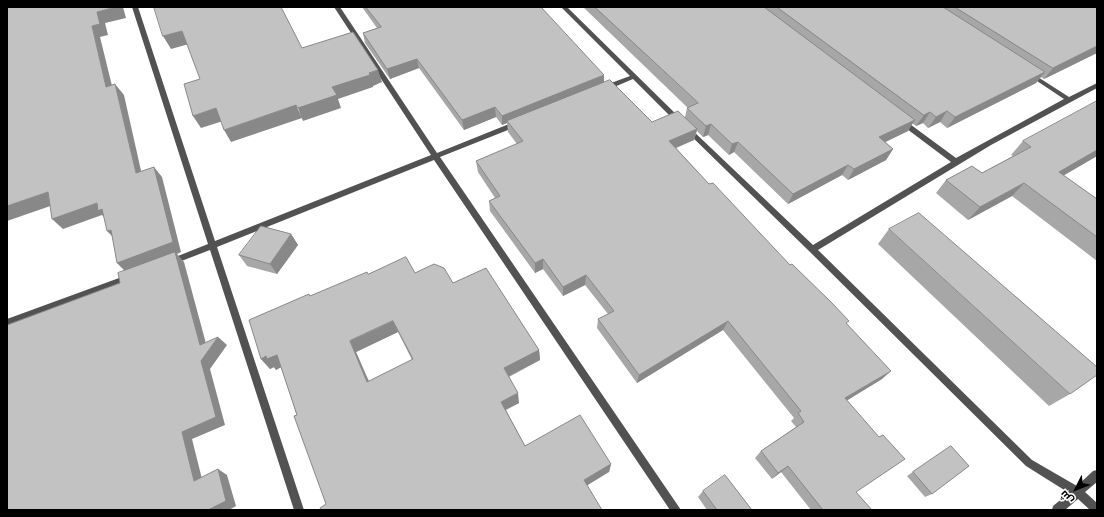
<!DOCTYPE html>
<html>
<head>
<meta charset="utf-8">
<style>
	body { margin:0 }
	#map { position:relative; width:1104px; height:517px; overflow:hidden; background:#fff; font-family:"Source Sans 3",Cairo,sans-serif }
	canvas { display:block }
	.frame { position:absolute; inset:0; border:8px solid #000; pointer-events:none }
	.north { position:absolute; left:1056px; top:469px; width:40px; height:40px; -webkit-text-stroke:3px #fff; paint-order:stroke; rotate:228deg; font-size:11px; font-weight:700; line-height:16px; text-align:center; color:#000 }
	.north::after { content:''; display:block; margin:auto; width:14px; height:18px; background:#000; clip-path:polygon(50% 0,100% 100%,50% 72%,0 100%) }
</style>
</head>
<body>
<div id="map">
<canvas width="1104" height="517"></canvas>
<div class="frame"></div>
<div class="north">ش</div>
</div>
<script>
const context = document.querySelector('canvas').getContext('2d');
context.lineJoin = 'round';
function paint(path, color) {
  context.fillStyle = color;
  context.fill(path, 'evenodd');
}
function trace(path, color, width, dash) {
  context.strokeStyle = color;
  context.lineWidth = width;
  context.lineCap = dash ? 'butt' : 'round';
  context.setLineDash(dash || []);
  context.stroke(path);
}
paint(new Path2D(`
	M132,7h6l77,234 216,-86 -97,-148h6l97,146 77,-31h4v4l-78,31 241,353h-11l-236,-350 -217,87 87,263h-10l-84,-260 -39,15 -3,-1 -1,-2 1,-2 40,-16z
	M561,7h6l115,113v4h-4l-45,-45 -26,11h-4v-4l27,-10z
	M1030,72l39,25 28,-14v5l-106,57 -173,105 214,210 45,26 16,-15 4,-1v12l-12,10 12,11v7h-7l-12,-11 -13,11h-13l1,-4 16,-13 -43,-27 -217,-215 -124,-121 1,-2h4l123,117 138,-83 -52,-39v-4h4l53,39 108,-59 -36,-24 -1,-1z
	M130,274l3,1 1,2 -1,2 -126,48v-8z`), '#525252');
paint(new Path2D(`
	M362,7h179l63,75 48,40 33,-5 2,-9h1l-105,-101h514v46l-53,26 -3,-2 -5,6 -89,45 -7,-6 -12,6 -5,-5 -7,3 -4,-3 -4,8 -23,11 8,7 -7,11 -38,20 -6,-5 -54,29 -54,-52 -5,3 -21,-20 -5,2 -6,-6 -3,9 -18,8 33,36 81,81 57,59 35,55 -35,21 9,92 16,18h-61l-30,-38 -9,7 -17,-21 6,-7 35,-24 -5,-6 3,-3 -71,-88 -86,53 -40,-55 1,-9 10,-5 -23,-29 -22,11 -20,-27 -8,4 -45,-62 -1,-10 6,-3 -17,-26 -2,-11 41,-17 -9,-12 -1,-9 -5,2 -6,-8 -32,13 -45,-62 -29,11 -25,-36 -2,-10 14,-5z
	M1023,141l74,15 -34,20 34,23v62l-85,-65 -44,24 -32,-27 10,-13 36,-7 31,-17 -2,-1z
	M889,229l181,165 -21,12 -171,-162z
	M291,234l7,11 -21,29 -30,-8 -8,-11z
	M415,273l38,10 86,67 1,10 -31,17 10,26 -13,7 19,36 86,18 -2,8 -283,32 -45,-137 -5,3 -2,-3 -4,2 -9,-10 49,-63 58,-22zM398,332l14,28 -43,21 -13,-29z
	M951,446l-19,48 -7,3 -18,-21z
	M703,491l49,19h-45l-9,-13z`), '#a7a7a7');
paint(new Path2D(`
	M116,7h7l3,11 -21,5 3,12 -8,2 15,61 -9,-11 -14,-61 5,-14z
	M182,31l7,13 -18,5 -8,-13z
	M1097,46v7l-53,26 9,-11z
	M417,59l2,9 -29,11 -3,-10z
	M378,70l4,12 -9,4v1l-35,12 3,9 -38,13 -5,-13 34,-21z
	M1045,72l-9,11 -89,45 8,-11z
	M604,75v10l-97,36v2l-5,2v-9z
	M115,84l9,11 20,89 -8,-11z
	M296,105l6,13 -71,24 -7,-12z
	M495,107l1,10 -32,13 -2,-10z
	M216,108l7,13 -22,7 -8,-12z
	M947,111l-7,11 -12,6 8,-11z
	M930,112l-7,11 -7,3 8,-11z
	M915,120l-7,11 -35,17 6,-11z
	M711,124l-3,11 -5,2 3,-11z
	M697,129l-3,11 -28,12 3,-11z
	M738,142l-4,10 -5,3 3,-11z
	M893,149l-7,11 -38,20 6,-11z
	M1097,150v6l-52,30 14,-14z
	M848,165l-6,10 -54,29 5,-10z
	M154,167l8,10 19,75 -4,2 7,8 24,89 10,-14 9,8 -17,24 15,56 -33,14 12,48 -10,-6 -67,-208 -10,-10z
	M1024,183l-12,13 -44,24 12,-13z
	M48,192l11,11 -52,18v-15z
	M97,203l15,17 -4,1 -6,-6 -39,14 -11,-10z
	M111,230l6,11 -10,-10z
	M291,234l7,11 -21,29 -7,-10z
	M543,259v10l-8,4v-10z
	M586,275l-1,10 -22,11v-9z
	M393,321l5,11 -42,20 17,40 -6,-10 -17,-41z
	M728,321l-5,9 -86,53 2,-8z
	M539,350l1,10 -35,18 -1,-10z
	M277,355l8,10 -9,5 -2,-3 -4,2 -9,-10 5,-3z
	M891,371l-9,8 -44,27 7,-8z
	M518,393l1,10 -16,8 -2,-9z
	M611,464l-2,8 -26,16 1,-8z
	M788,466l-7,6 -9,7 6,-6z
	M218,469l9,6 9,31 -7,4h-21z`), '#888');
const building = new Path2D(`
	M7,7h109l-19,5 3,12 -8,2 14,61 9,-3 21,89 18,-6 19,75 -56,21 -6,-33 -4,1 -5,-22 -4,2 -1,-8 -45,16 -4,-27 -41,14z
	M154,7h127l21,41 51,-16 25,38 -9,3 1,2 -38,12 5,8 -39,13 -2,-3 -72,25 -8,-22 -23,8 -9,-32 16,-5 -18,-48 -19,5z
	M366,7h175l63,68 -102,41 -7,-9 -33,13 -45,-61 -30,10 -24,-36 18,-6z
	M595,7h169l151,113 -36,17 14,12 -39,20 -6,-4 -55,29 -55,-52 -6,2 -21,-20 -5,2 -19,-18 11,-5z
	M777,7h166l102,65 -90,45 -8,-6 -11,6 -6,-5 -6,3z
	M955,7h142v39l-44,22z
	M610,80l42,42 26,-11 19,18 -28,12 40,43 4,-1 77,82 2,-1 40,39 17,18 -3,2 45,48 -46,27 34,39 4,-2 22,24 -49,33 16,18h-49l-35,-44 -10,7 -17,-22 43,-29 -6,-9 3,-2 -73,-90 -89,54 -41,-56 16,-8 -28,-36 -23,12 -20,-28 -8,4 -46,-62 11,-5 -24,-35 47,-20 -16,-20z
	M1097,101v49l-38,22 38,27v38l-73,-54 -44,24 -34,-27 26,-14 10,7 49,-26 -8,-6z
	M919,213l178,154v8l-27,19 -181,-165z
	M261,226l30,8 -21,30 -31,-9z
	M175,252l25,93 18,-8 -17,24 15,56 -34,15 12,49 24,-12 8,32 -18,9h-201v-185l113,-42 -2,-10z
	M406,257l9,16 19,-9 10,4 9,15 33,-15 53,82 -35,18 14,25 -17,9 24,44 55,-31 31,49 -27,16 18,30h-281l-1,-2 6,-4 -32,-88 3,-1 -20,-60 -10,4 -1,-3 -5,3 -12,-39 60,-26 1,2 57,-24 1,2zM393,321l20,38 -46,23 -17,-41z
	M951,446l18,20 -37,28 -19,-22z
	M725,475l27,35h-35l-14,-19z`);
paint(building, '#c2c2c2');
trace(building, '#888', 1);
</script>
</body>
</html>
